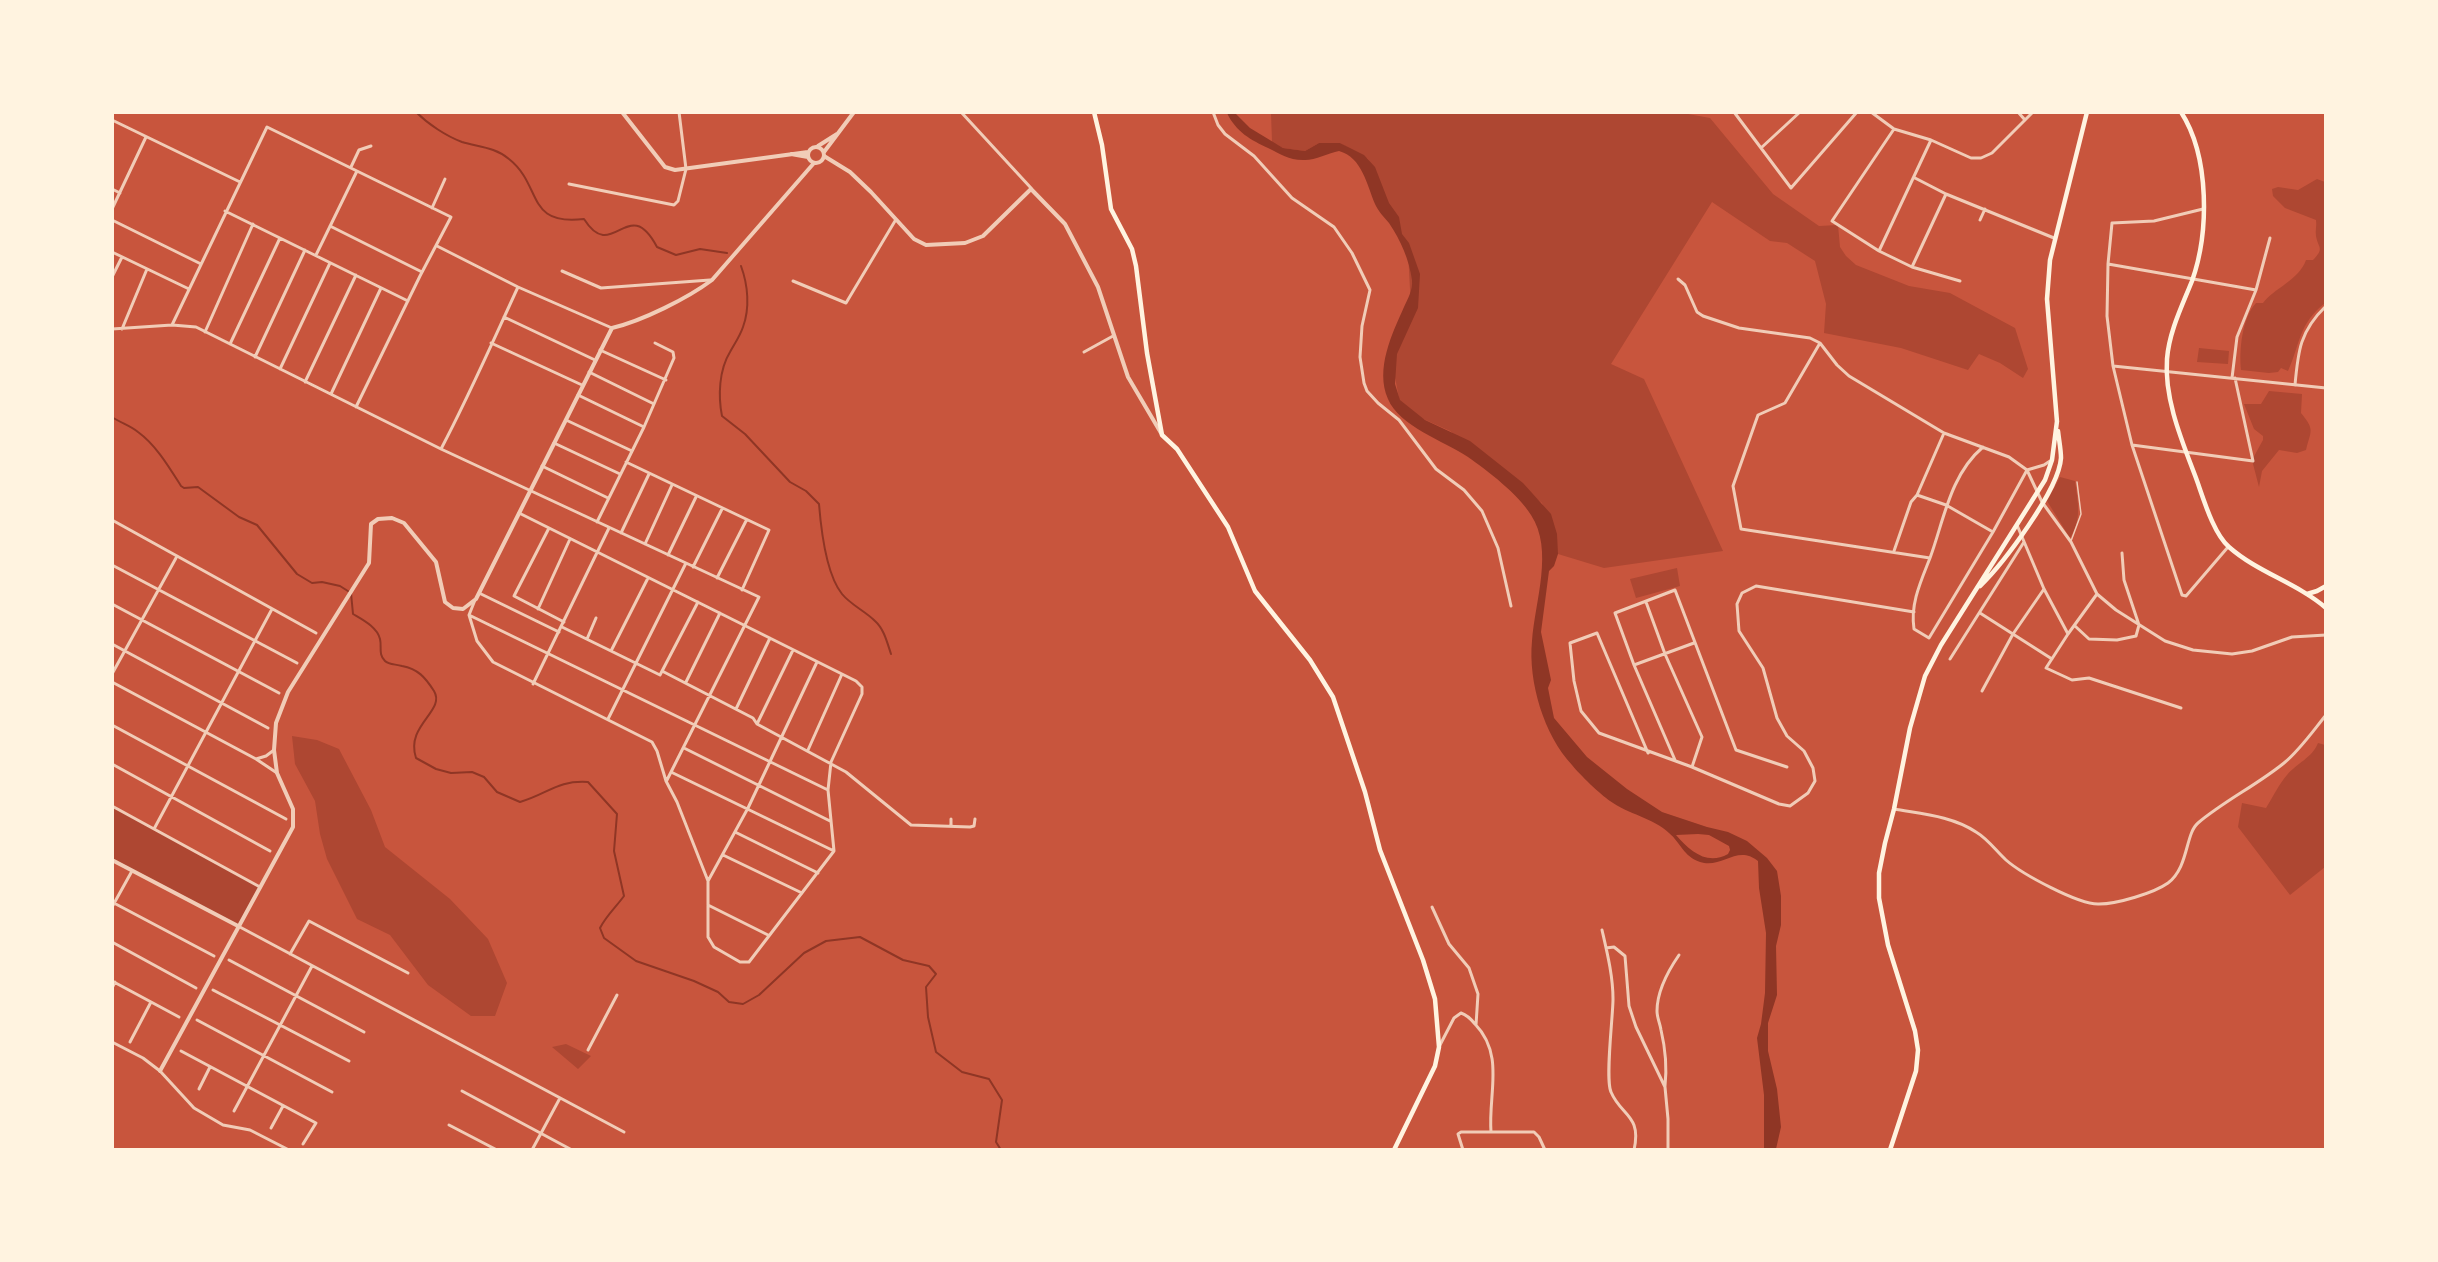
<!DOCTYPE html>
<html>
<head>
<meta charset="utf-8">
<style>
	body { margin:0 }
	#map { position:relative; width:2438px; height:1262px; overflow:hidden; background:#c8553d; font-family:"Source Serif 4",serif }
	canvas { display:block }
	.frame { position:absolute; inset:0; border:114px solid #fff3e0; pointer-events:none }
</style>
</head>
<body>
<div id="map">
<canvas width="2438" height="1262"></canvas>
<div class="frame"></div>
</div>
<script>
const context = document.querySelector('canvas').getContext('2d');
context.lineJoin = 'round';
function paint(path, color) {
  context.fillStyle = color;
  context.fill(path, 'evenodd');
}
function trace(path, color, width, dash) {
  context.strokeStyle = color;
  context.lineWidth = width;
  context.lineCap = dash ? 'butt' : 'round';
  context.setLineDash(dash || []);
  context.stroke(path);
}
paint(new Path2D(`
	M1677,112l33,6 63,76 46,32 19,-1 2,22 6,9 10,9 53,21 41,7 65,35 13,41 -5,9 -23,-15 -21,-9 -11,16 -67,-22 -77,-15 2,-29 -11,-43 -28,-18 -17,-2 -58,-39 -101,162 33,15 79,172 -119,17 -46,-14 -16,-51 -92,-72 -49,-22 -6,-32 -2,-26 18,-42 -3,-58 -40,-92 -28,-16h-21l-14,8 -22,-3 -11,-6 -1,-29z
	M2317,179l8,3v121c-27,22 -24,39 -37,68l-7,-3 -3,4 -9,1 -28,-3c-2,-20 1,-52 15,-67h7c10,-14 36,-23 43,-43h7c12,-12 5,-12 3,-24 -1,-5 1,-11 0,-16l-31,-12 -12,-12 -1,-7 6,-2 20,3z
	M2199,348l30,3 -1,13 -31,-2z
	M2269,391l33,3 -1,19c14,17 10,17 5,37l-9,3 -18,-3 -17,21 -3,16 -7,-27 11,-20v-4l-9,-7 -10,-25h17z
	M2060,477l15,4c3,22 7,38 -5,57l-23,-37z
	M1677,568l3,18 -44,12 -6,-19z
	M292,736l25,4 22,9 32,61 14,37 65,52 38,40 19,44 -12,33h-24l-43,-31 -38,-50 -33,-16 -30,-60 -7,-25 -5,-33 -20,-37z
	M2318,743l7,2v122l-35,28 -52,-68 4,-24 24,5c7,-11 13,-24 21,-33 10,-12 25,-17 31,-32z
	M112,806l148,81 -22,39 -125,-66z
	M566,1044l25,12 -13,13 -26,-22z`), '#ae4732');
paint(new Path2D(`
	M1227,113h8l15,15 33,20 22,3 14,-8h21l24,12 11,12 14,36 10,14 3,17 7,9 11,31 -2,34 -21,46 -2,30 5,16 25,20 45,21 53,42 28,31 6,20 1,20 -4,12 -5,5 -8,61 10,48 -3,8 6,30 33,39 40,32 35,23 45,15 21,5 19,9 20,17 10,13 4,25v29l-5,21 1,49 -9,28v28l9,38 4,38 -5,22h-12v-54l-7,-57 4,-14 4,-31 1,-60 -7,-45 -1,-27c-21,-17 -36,8 -58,1 -17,-6 -19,-19 -31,-29 -16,-15 -41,-19 -59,-32 -10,-7 -30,-26 -38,-36 -28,-30 -44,-83 -40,-124 3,-40 22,-91 -1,-126 -13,-21 -43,-44 -63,-58 -24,-16 -69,-31 -80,-58 -13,-30 4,-65 16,-92 4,-9 9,-17 8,-27 -3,-21 -11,-39 -23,-57 -5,-6 -11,-12 -14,-19 -8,-19 -13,-47 -36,-53 -11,2 -25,10 -36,9 -15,0 -22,-6 -35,-12 -17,-8 -32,-16 -41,-35zM1698,834l11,1 20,11 1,4 -2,4c-21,12 -38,-3 -52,-19z`), '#8f3625');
trace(new Path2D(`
	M416,112c12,12 30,24 46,30 16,5 33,5 47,17 34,27 16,67 75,60 29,46 44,-27 73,28l19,8 24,-6 27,4
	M741,266c7,19 9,42 2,61 -3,9 -8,16 -13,25 -11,18 -12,44 -8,64l23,18 45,48 16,9 13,13c2,25 7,70 23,90 9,11 23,17 33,27 9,8 12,21 16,33
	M112,417c9,6 19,9 26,15 18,13 31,35 43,54l3,2 14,-1 41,30 18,8 40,49 15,9 10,-1 18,4 11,7 2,21c10,6 24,13 27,25 2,8 -2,15 5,22 4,4 11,3 17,5 16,3 23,11 32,25 12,20 -29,34 -18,67l20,11 15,4 21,-1 12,5 13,15 23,10c28,-8 37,-22 68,-20l29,32 -3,37 10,45c-8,11 -18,20 -24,32l4,10 32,23 58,20 24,11 11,10 14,2 16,-9 45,-42 22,-12 34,-4 43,23 26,6 7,8 -10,13 2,30 8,35 26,20 27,7 13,21 -6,42 5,8`), '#8f3625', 2);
trace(new Path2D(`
	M2071,541l10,-27 -4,-32`), '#f1ccb7', 1.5);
trace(new Path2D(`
	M961,112l70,76
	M1213,112l5,13 7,9 29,22 38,42 42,29 18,26 18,37 -8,36 -2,31 4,26 3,8 11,12 21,17 37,49 28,21 18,21 16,37 13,58
	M1734,112l57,76 66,-76
	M1871,112l23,17 37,11 40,18h10l11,-5 41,-41
	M2018,112l7,8
	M112,120l128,62
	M1894,129l-62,92 47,30 33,16 48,14
	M1761,148l39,-36
	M351,167l8,-17 12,-4
	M1915,178l31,16 108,44
	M569,184l105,21 4,-4 8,-32 -7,-57
	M112,189l8,4
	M432,208l13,-29
	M112,209l34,-72
	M2203,209l-49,12 -42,2 -4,41 -1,52 6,50 19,79 50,150 4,1 42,-49
	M225,211l183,90
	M112,220l89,44
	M1980,220l5,-11
	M330,226l92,46
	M437,246l81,41 94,41
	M1879,251l52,-111
	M112,252l77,37
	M316,255l41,-84
	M2108,264l148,26
	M1912,267l34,-73
	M562,271l39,17 109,-8
	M112,277l10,-20
	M1678,279l7,6 12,27 6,4 36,12 71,10 10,5 17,22 12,11 95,57 65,24 18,13 15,32 29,40 26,52 19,16 49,31 28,9 39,4 20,-3 40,-14 34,-2
	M793,281l53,22 49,-82
	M504,317l91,43
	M172,325l95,-198 184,90 -31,59 -64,131
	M112,329l60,-4 24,2 245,122 318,148 -92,183
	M122,329l25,-60
	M205,332l48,-108
	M491,343l91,42
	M1820,343l-35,60 -27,12 -25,71 8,43 189,29
	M230,344l50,-106
	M600,350l66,30
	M1084,352l29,-16
	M255,357l50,-107
	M2113,366l213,22
	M280,369l50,-106
	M589,372l65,32
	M2232,378l5,-41 19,-47 14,-52
	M305,382l51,-107
	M2295,385c3,-34 5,-54 31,-79
	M331,394l50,-106
	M578,395l66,32
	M566,420l66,31
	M554,443l66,31
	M2132,445l121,16 -18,-83
	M1983,447c-33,28 -39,73 -53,111 -9,23 -20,46 -16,71l15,9 64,-106 34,-62
	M441,449c28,-53 52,-108 77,-162
	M626,462l143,68 -27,60
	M542,466l66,32
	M2027,470l17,-5 6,-4
	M1917,495l29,10 47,27
	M112,520l204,113
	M597,522l47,-95 30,-69 -1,-6 -18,-9
	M2017,525l27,64 24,45
	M549,528l-35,68 50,26
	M621,533l28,-59
	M645,544l27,-59
	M1894,551l17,-49 6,-7 27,-62
	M668,555l28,-58
	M112,565l185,98
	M693,567l29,-58
	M717,578l29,-57
	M479,593l80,39
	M2097,594l-29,40 -22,34 26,12 17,-2 92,30
	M475,600l-6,15 8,26 16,21 159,80 5,9 9,30 11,21 31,79v56l6,10 26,15h9l85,-111 -6,-61 3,-28 31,-68v-7l-6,-6 -337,-168
	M1646,602l19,52 37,83 -10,30
	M112,604l167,89
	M538,609l32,-70
	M1980,613l72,46
	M469,615l359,175
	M2075,626l14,13 28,1 19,-4 3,-11 -15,-45 -2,-27
	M562,627l98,48 38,-73
	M587,639l9,-21
	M112,644l156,84
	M611,651l37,-73
	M1950,659l74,-117
	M1634,665l60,-22
	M662,671l91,47 4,6 89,48 65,53 59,2 4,-1 1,-7
	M112,674l64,-116
	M112,682l144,77 21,14
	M686,682l34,-69
	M533,684l76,-156
	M1982,691l31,-57 31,-45
	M736,709l34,-71
	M608,719l78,-156
	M757,724l36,-74
	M112,725l174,94
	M684,748l146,73
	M808,750l34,-76
	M1648,753l-51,-120 -27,10 4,38 7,30 18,22 93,34 87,37 11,2 18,-13 7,-12 -2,-13 -9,-17 -17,-15 -10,-18 -14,-50 -24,-37 -2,-27 5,-11 14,-7 158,26
	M256,759l10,-3 8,-6
	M1675,760l-41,-95 -19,-52 60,-23 61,160 51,17
	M112,764l158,87
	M671,772l163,79
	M112,806l148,81
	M1894,809c28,5 58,7 82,23 12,7 20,19 30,28 16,14 73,45 93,44 18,0 55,-11 69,-21 21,-16 17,-49 30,-60 26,-22 59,-38 86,-60 15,-12 29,-32 42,-48
	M951,819v7
	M154,829l118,-220
	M735,832l83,41
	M723,855l79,38
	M708,881l40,-73 69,-146
	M112,902l102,54
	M708,905l60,30
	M112,907l20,-36
	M1432,907l17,37 20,24 9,26 -2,31
	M238,926l386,206
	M1602,930c5,22 11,46 11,69 0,18 -8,80 -2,93 10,24 31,23 23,58
	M112,942l84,46
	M1606,948l8,-1 11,9 4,50 7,21 29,60 3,32v31
	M290,954l19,-33 99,52
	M229,960l135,72
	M112,981l67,36
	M112,988l3,-6
	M213,990l136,71
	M197,1020l135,72
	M112,1042l31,16 17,13 34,37 29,17 27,5 39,20
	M130,1042l21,-40
	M1440,1045l14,-27 7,-5c6,2 10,6 14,11 30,31 13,70 16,108h43l5,5 6,13
	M588,1050l29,-55
	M181,1051l135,72 -13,21
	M1665,1086c2,-18 0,-39 -4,-56 -1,-7 -4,-12 -4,-19 0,-19 11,-40 22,-56
	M199,1089l11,-22
	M462,1091l110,59
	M234,1111l78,-145
	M449,1125l48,25
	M271,1128l12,-22
	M532,1150l28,-52
	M1463,1150l-5,-16 3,-2h30`), '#f1ccb7', 3);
trace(new Path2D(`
	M622,112l43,55 10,3 133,-18
	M818,146l19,-12
	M808 155a8 8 0 1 1 16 0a8 8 0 1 1-16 0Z
	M824,152l30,-40
	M791,154l17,3
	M824,156l26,16 21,20 43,47 12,6 39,-2 18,-7 48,-47 34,35 33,63 30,90 33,56
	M112,860l126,66
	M160,1071l133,-244v-18l-16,-36 -3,-23 2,-27 12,-31 81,-129 2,-39 7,-5 14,-1 12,5 32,39 9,40 8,6 10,1 13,-10 136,-271c30,-7 76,-30 100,-48l102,-117`), '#f1ccb7', 4);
trace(new Path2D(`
	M1094,112l8,33 9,64 21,40 4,17 11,87 15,82 15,14 51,78 27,64 55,69 23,37 32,95 15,58 43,110 12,39 4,48 -4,19 -41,84
	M2181,112c29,45 28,121 11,169 -10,25 -23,51 -25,78 -3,40 15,82 29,119 7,19 17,55 33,69 28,25 68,36 97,61
	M2307,594l10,-3 9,-5`), '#fff3e0', 4.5);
trace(new Path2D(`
	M2057,422l-10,-123 3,-39 37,-148
	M1980,586c23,-22 79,-96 81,-128 0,-8 -2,-18 -3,-27
	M1890,1150l26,-79 2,-21 -3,-19 -27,-86 -9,-47v-25l6,-30 9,-34 16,-81 15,-52 16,-31 104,-165 7,-20 5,-39`), '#fff3e0', 4.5);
</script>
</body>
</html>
